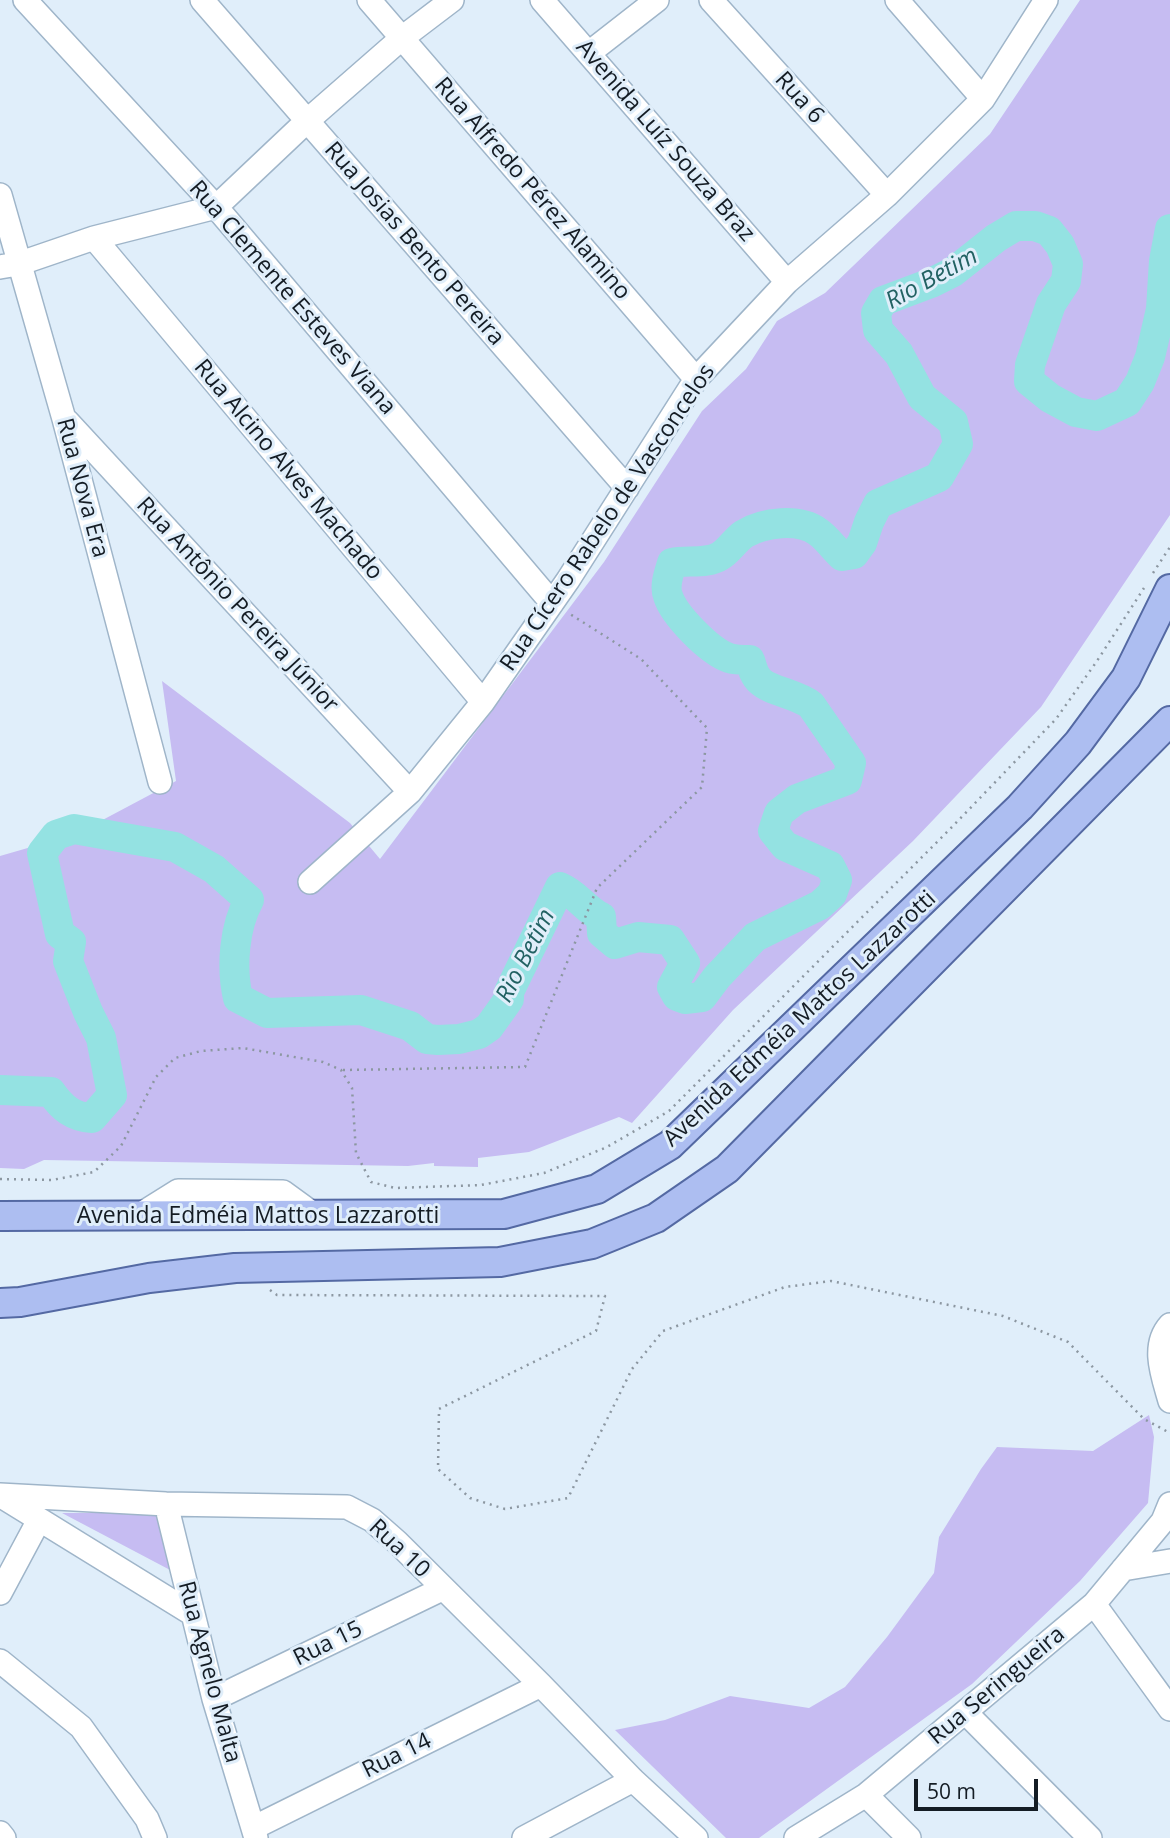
<!DOCTYPE html>
<html>
<head>
<meta charset="utf-8">
<style>
	body { margin:0 }
	#map { position:relative; width:1170px; height:1838px; overflow:hidden; background:#e0eefa; font-family:"Open Sans",sans-serif }
	canvas { display:block }
	.scale { position:absolute; left:914px; top:1779px; width:124px; height:32px; box-sizing:border-box; border:4px solid #141c24; border-top:0; padding-left:9px; font-size:21px; line-height:24px; white-space:nowrap; color:#141c24; -webkit-text-stroke:5px #e0eefa; paint-order:stroke }
</style>
</head>
<body>
<div id="map">
<canvas width="1170" height="1838"></canvas>
<div class="scale">50 m</div>
</div>
<script>
const context = document.querySelector('canvas').getContext('2d');
context.lineJoin = 'round';
function paint(path, color) {
  context.fillStyle = color;
  context.fill(path, 'evenodd');
}
function trace(path, color, width, dash) {
  context.strokeStyle = color;
  context.lineWidth = width;
  context.lineCap = dash ? 'butt' : 'round';
  context.setLineDash(dash || []);
  context.stroke(path);
}
function drawText(font, color, halo, rows, align = 'center') {
  context.font = font + ' "Open Sans",sans-serif';
  context.lineWidth = 6;
  context.setLineDash([]);
  context.textBaseline = 'middle';
  context.strokeStyle = halo;
  context.fillStyle = color;
  for (const [text, x, y, turn = 0] of rows) {
    context.save();
    context.translate(x, y);
    context.rotate((+turn || 0) * Math.PI / 180);
    context.textAlign = isNaN(turn) ? turn : align;
    if (halo) context.strokeText(text, 0, 0);
    context.fillText(text, 0, 0);
    context.restore();
  }
}
paint(new Path2D(`
	M1080,0h90v515l-129,192 -128,134 -180,169 -101,113 -13,-6 -90,35 -51,6v9l-44,-1v-3l-26,3 -364,-6 -20,9 -24,-1v-312l83,-24 12,-8 81,-43 -14,-100 188,142 30,36 224,-297 98,-151 44,-42 31,-48 48,-28 165,-159z
	M1149,1415l5,22 -6,66 -68,78 -108,103 -213,154h-33l-111,-108 50,-10 65,-24 79,12 36,-21 42,-50 47,-64 5,-36 42,-68 16,-22 96,4z
	M62,1513h98l12,58z`), '#c6bcf2');
trace(new Path2D(`
	M0,1090l51,2c11,16 22,25 41,26l20,-23 -11,-57 -13,-26 -20,-51 3,-19 -11,-8 -18,-81 14,-18 18,-6 101,18 39,22 35,31c-15,27 -18,68 -11,98l29,15 94,-3 49,16 17,13 11,1 21,-1 20,-5 10,-7 20,-28v-7l51,-105c17,7 25,22 41,30l1,16 13,11 23,-7 32,3 15,23 -13,24 5,9 8,3 17,-2 15,-20 38,-40 65,-32 12,-11 5,-14 -7,-14 -45,-20 -12,-15 6,-18 18,-14 50,-19 4,-17 -40,-58c-14,-11 -41,-14 -51,-24 -6,-5 -8,-14 -10,-21 -6,0 -15,0 -21,-2 -20,-7 -55,-43 -61,-62 -4,-10 1,-23 4,-33 15,-3 36,1 48,-7 9,-5 15,-16 24,-22 20,-12 55,-16 74,-2 9,6 16,17 24,24l12,-2 8,-11 7,-21 9,-18 61,-27 19,-33 -5,-22 -31,-25 -23,-43 -21,-24 -2,-17 7,-12 48,-18 22,-11 43,-34 20,-12h19l14,5 11,14 8,19 -2,17 -15,23 -21,61 -1,16 21,17 26,14 21,4 30,-14 13,-20 10,-25 11,-48 3,-48 6,-32`), '#94e2e2', 30);
const minor = new Path2D(`
	M25,0l191,207 336,396
	M202,0l425,488
	M369,0l327,379
	M542,0l245,282
	M711,0l176,195
	M897,0l86,99
	M589,53l68,-53
	M0,195l64,224 96,363
	M94,238l389,464
	M0,267l18,-3 76,-26 122,-31 91,-86 95,-83 50,-38
	M67,421l343,371
	M310,882l100,-90 73,-90 85,-122 128,-201 91,-97 100,-87 96,-96 63,-99
	M138,1216l40,-25 105,1 33,24
	M1170,1325c-19,21 -7,51 0,76
	M0,1495l166,9 181,3 25,13 25,22 144,143 92,95 63,58
	M3,1497l188,116
	M166,1504l48,195 42,139
	M1123,1569l47,-8
	M0,1593l39,-73
	M1094,1604l76,105
	M0,1661l81,66 66,92 8,19
	M214,1699l228,-110
	M966,1713l124,125
	M866,1795l43,43
	M253,1828l288,-143
	M0,1833l4,5
	M524,1838l109,-58
	M796,1838l70,-43 228,-191 69,-83 7,-17`);
const major = new Path2D(`
	M0,1216l504,-2 93,-25 73,-44 350,-338 58,-64 48,-65 44,-89
	M0,1303l20,-1 129,-24 86,-10 265,-6 92,-18 64,-26 71,-49 443,-448`);
trace(minor, '#9fb5c9', 26);
trace(major, '#5469a3', 32);
trace(new Path2D(`
	M1153,573l17,-26
	M343,1070l182,-3 72,-179 105,-101 5,-59 -66,-69 -71,-45
	M0,1179l52,1 42,-8 27,-26 35,-69 19,-19 26,-7 42,-3 80,14 18,8 11,18 4,65 15,29 24,6 86,-3 63,-12 63,-26 62,-36 284,-285 103,-107 41,-58 47,-73
	M270,1290l7,5 328,1 -9,35 -157,78 -1,60 32,29 35,11 63,-11 64,-129 31,-38 122,-44 46,-6 172,35 65,26 76,77 26,14`), '#8c97a1', 2.5, [2, 5]);
trace(minor, '#fff', 23);
trace(major, '#adbef1', 28);
drawText('23px', '#141c24', '#e0eefa', [
	["Rua 6",799,98,48],
	["Avenida Luíz Souza Braz",665,141,49],
	["Rua Alfredo Pérez Alamino",532,189,49],
	["Rua Josias Bento Pereira",414,244,49],
	["Rua Clemente Esteves Viana",292,298,49],
	["Rua Alcino Alves Machado",288,470,50],
	["Rua Nova Era",82,488,75],
	["Rua Cícero Rabelo de Vasconcelos",608,518,-56],
	["Rua Antônio Pereira Júnior",237,605,47],
	["Avenida Edméia Mattos Lazzarotti",800,1019,-43],
	["Avenida Edméia Mattos Lazzarotti",258,1216],
	["Rua 10",399,1549,43],
	["Rua 15",328,1644,-26],
	["Rua Agnelo Malta",209,1672,75],
	["Rua Seringueira",997,1686,-40],
	["Rua 14",397,1756,-26]
]);
drawText('italic 24px', '#226263', '#e0eefa', [
	["Rio Betim",932,279,-29],
	["Rio Betim",526,956,-63]
]);
</script>
</body>
</html>
